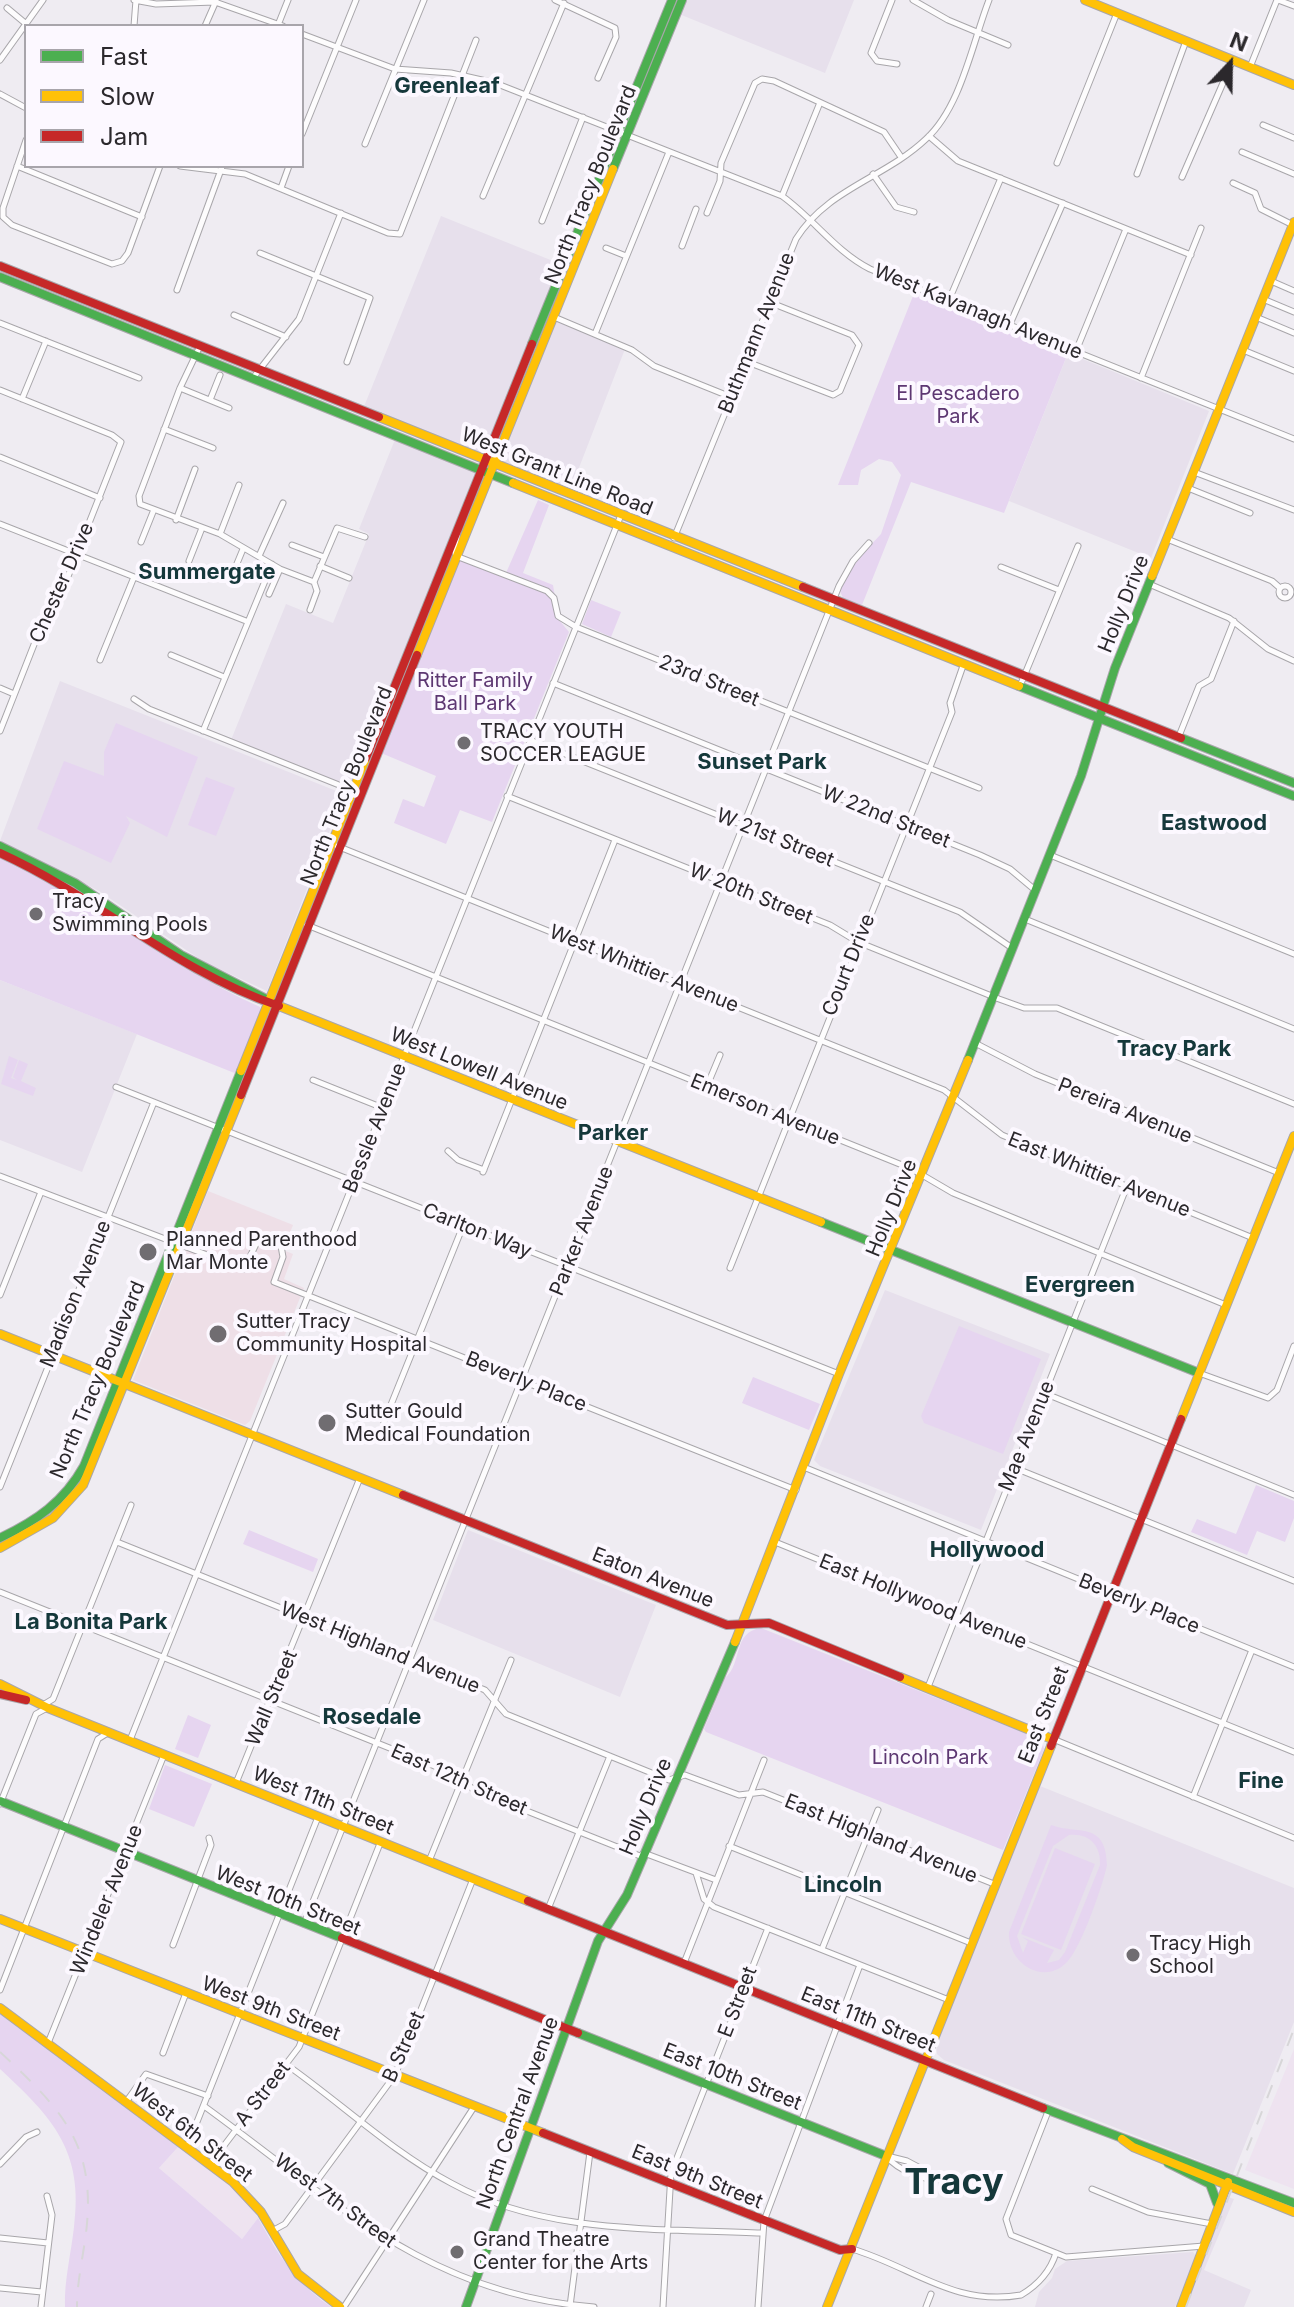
<!DOCTYPE html>
<html>
<head>
<meta charset="utf-8">
<style>
	body { margin:0 }
	#map { position:relative; width:1294px; height:2307px; overflow:hidden; background:#efecf2; font-family:Inter,sans-serif }
	canvas { display:block }
	.legend { position:absolute; left:24px; top:24px; width:280px; height:144px; box-sizing:border-box; background:#fcf8ff; border:2px solid #a8a5ab; margin:0; padding:10px 14px; list-style:none; font-size:24px; color:#2b282c }
	.legend li { display:flex; align-items:center; gap:16px; height:40px }
	.legend b { width:40px; border:2px solid #a8a5ab }
	.north { position:absolute; left:1190px; top:24px; width:80px; height:80px; -webkit-text-stroke:6px #fcf8ff; paint-order:stroke; rotate:22deg; font-size:22px; font-weight:700; line-height:32px; text-align:center; color:#2b282c }
	.north::after { content:''; display:block; margin:auto; width:28px; height:36px; background:#2b282c; clip-path:polygon(50% 0,100% 100%,50% 72%,0 100%) }
</style>
</head>
<body>
<div id="map">
<canvas width="1294" height="2307"></canvas>
<ul class="legend">
<li><b style="height:10px;background:#4caf50"></b>Fast</li>
<li><b style="height:10px;background:#ffc107"></b>Slow</li>
<li><b style="height:10px;background:#c62828"></b>Jam</li>
</ul>
<div class="north">N</div>
</div>
<script>
const context = document.querySelector('canvas').getContext('2d');
context.lineJoin = 'round';
function paint(path, color) {
  context.fillStyle = color;
  context.fill(path, 'evenodd');
}
function trace(path, color, width, dash) {
  context.strokeStyle = color;
  context.lineWidth = width;
  context.lineCap = dash ? 'butt' : 'round';
  context.setLineDash(dash || []);
  context.stroke(path);
}
function drawText(font, color, halo, rows, align = 'center') {
  context.font = font + ' Inter,sans-serif';
  context.lineWidth = 8;
  context.setLineDash([]);
  context.textBaseline = 'middle';
  context.strokeStyle = halo;
  context.fillStyle = color;
  for (const [text, x, y, turn = 0] of rows) {
    context.save();
    context.translate(x, y);
    context.rotate((+turn || 0) * Math.PI / 180);
    context.textAlign = isNaN(turn) ? turn : align;
    if (halo) context.strokeText(text, 0, 0);
    context.fillText(text, 0, 0);
    context.restore();
  }
}
paint(new Path2D(`
	M684,0h170l-29,73 -146,-59z
	M441,216l122,49 -79,192 -121,-48z
	M555,321l70,28 -55,142 -74,-30z
	M1068,353l141,58 -58,147 -142,-57z
	M396,437l80,33 -125,317 -120,-47 55,-136 47,19 36,-89 -10,-5z
	M60,681l284,113 -77,197 -63,-29 -105,-71 -99,-50z
	M0,980l137,54 -55,138 -82,-32z
	M885,1290l165,64 -69,176 -161,-64 -6,-6z
	M468,1530l188,75 -36,92 -187,-77z
	M1040,1786l254,102v134l-61,152 -289,-114 -7,-6 -1,-11z
	M1228,2197l6,2 -30,71 47,20 -7,17h-60z
	M1193,2252l3,4 -21,51h-140l4,-15 13,-14 3,-9 12,-8z`), '#e7e0ec');
paint(new Path2D(`
	M1294,2049v140l-49,-19z
	M178,2147l55,41 20,21 5,9 -16,21 -83,-71z`), '#eee3f0');
paint(new Path2D(`
	M208,1191l85,34 -10,25 10,4 -9,25 20,9 -54,133 -5,4 -112,-45z`), '#eedfe7');
paint(new Path2D(`
	M915,291l153,62 -64,160 -93,-31 -49,123 -19,-7 -4,-9 14,-25 28,-30 20,-59 -9,-13 -13,-3 -18,11 -3,15h-20z
	M538,500l11,5 -26,68 30,12 6,35 10,12 -77,190 -32,-12 -14,34 -52,-21 9,-24 21,8 12,-31 -55,-23 76,-190 8,-7 41,17z
	M591,600l30,12 -10,25 -29,-13z
	M116,723l82,34 -31,80 -41,-21 4,7 -19,40 -74,-34 27,-68 40,15v-24z
	M206,777l29,11 -19,48 -28,-11z
	M0,858c92,41 168,108 260,149l1,6 -24,61 -237,-94z
	M9,1056l9,4 -7,18 6,2 -4,-3 6,-17 9,4 -7,17 15,7 -3,8 -32,-12z
	M959,1326l82,33 -38,95 -79,-31 -3,-7z
	M753,1377l67,27 -11,26 -67,-27z
	M1256,1485l38,16v17l-9,24 -28,-11 -10,24 -56,-23 6,-13 39,15z
	M249,1530l69,29 -5,13 -70,-28z
	M761,1628l281,112 2,9 -41,101 -297,-118 -2,-3 21,-51c18,-15 7,-46 36,-50z
	M188,1715l23,10 -13,33 -23,-9z
	M165,1765l47,19 -18,43 -45,-18z
	M1051,1825c26,10 55,-5 56,40 -4,20 -26,83 -40,97 -24,25 -60,0 -58,-30zM1069,1835c20,-2 32,10 31,30l-35,87 -6,8 -12,3 7,-13 -32,-13 6,4 -5,12 -6,-17 36,-90z
	M1055,1848l40,16 -34,86 -40,-16z
	M0,2014l178,133 -19,21 83,71 16,-21c22,39 34,61 73,89h-266c-1,-26 6,-53 9,-80 10,-76 -21,-109 -74,-158z`), '#e6d5f0');
const street = new Path2D(`
	M134,0l22,4 59,-2 68,24
	M555,0l60,28 1,9 -18,41
	M892,0l-21,53 6,8 20,3
	M913,0l35,20 60,25
	M1278,0l16,6
	M7,8l18,15
	M278,25l10,-25
	M134,26l2,-26
	M205,26l11,-25
	M302,34l93,35 56,4 44,10 287,113c31,22 54,56 88,73l424,170
	M0,60l43,-60
	M1250,67l27,-67
	M0,94l26,14
	M1263,125l31,13
	M302,134l54,-134
	M929,136l29,25 233,94
	M26,140l-23,68v9l9,8 100,39 10,-3 6,-8 32,-87
	M365,144l59,-144
	M1242,152l52,22
	M1057,163l60,-150
	M17,166l125,51
	M180,166l65,8 143,59 12,1 76,-194
	M873,174l23,33 18,5
	M1137,174l49,-133
	M1182,177l51,-117
	M1233,183l22,10 6,16 32,16
	M281,188l8,-22
	M483,196l81,-193
	M782,196l37,-91
	M707,213l13,-32 1,-18 34,-80 7,-4 12,2 110,51 17,25
	M542,221l41,-104
	M682,246l14,-37
	M606,248l20,8
	M260,253l110,45 -23,64
	M1271,281l23,10
	M177,290l45,-123
	M1263,299l31,13
	M949,300l52,-122
	M234,315l52,22
	M554,317l78,33 22,16 77,31
	M1256,317l38,16
	M0,323l139,55
	M1010,324l53,-121
	M595,334l74,-182
	M200,346l-20,42 -41,108 1,8 80,30 60,35 34,13
	M1243,350l51,21
	M1076,351l50,-122
	M745,361l88,34 7,-4 19,-46 -7,-10 -83,-33
	M253,378l46,-59 42,-106
	M1141,378l60,-150
	M180,388l49,20
	M0,390l112,45 9,7 -56,142 -30,58 -35,89
	M22,399l24,-58
	M210,400l10,-25
	M164,429l49,19
	M0,457l100,41
	M1194,472l100,38
	M1188,488l62,25
	M176,520l19,-51
	M0,524l246,97
	M459,528l-5,21 2,7 91,35 7,7 4,18 18,11 403,161
	M220,534l19,-49
	M674,538l122,-299c31,-50 89,-61 130,-100 35,-32 46,-95 63,-139
	M1167,539l105,42 8,7
	M141,542l12,-30
	M292,545l32,12
	M259,556l24,-53
	M189,561l13,-33
	M320,566l29,12
	M1001,567l58,23
	M231,578l12,-29
	M314,582l23,-54 28,9
	M1149,584l80,34 39,31 26,12
	M1279 592a6 6 0 1 1 12 0a6 6 0 1 1-12 0Z
	M269,594l11,-25
	M310,610l7,-19 -3,-9
	M171,655l53,22
	M100,660l34,-83
	M553,683l427,172 30,14 25,21
	M1020,686l58,-140
	M0,688l14,6
	M134,699l15,10 205,82
	M203,731l69,-167
	M1179,736l20,-50 12,-7 23,-58
	M530,740l430,172 52,36
	M507,796l323,129 28,17 141,57 25,9h33l237,96
	M337,846l607,244 58,45 251,103
	M1050,855l244,99
	M1025,919l269,110
	M307,925l605,244 41,24 273,112
	M975,1043l60,31 244,99
	M313,1080l70,28
	M707,1086l13,-31
	M116,1087l723,287
	M448,1151l10,9 26,10
	M483,1172l132,-332
	M0,1176l244,93 15,-31 22,8 2,11 -9,25 522,208
	M730,1268l222,-556 -2,-9 14,-40
	M0,1295l41,-103
	M1199,1373l69,25 9,-8 17,-44
	M1044,1393l250,102
	M384,1422l79,-196
	M806,1468l488,199
	M1015,1468l279,113
	M0,1487l154,-385
	M117,1542l368,148 21,24 163,66 16,-5 54,20 24,-3 231,92
	M775,1542l519,210
	M0,1592l457,183 17,15 166,66 4,-3 72,27
	M928,1687l199,-501
	M43,1705l10,-6 78,-194
	M1053,1739l241,99
	M130,1740l491,-1225
	M236,1783l124,-305
	M1193,1797l59,-147
	M0,1804l36,-90 11,-6
	M729,1846l242,97
	M429,1861l82,-201
	M696,1873l8,26 10,8 235,93
	M548,1909l62,-153
	M304,1924l535,-1338 14,-25 16,-18
	M173,1945l38,-100 -2,-7
	M822,1949l56,-139
	M684,1963l80,-203
	M0,1990l98,-251 8,-5
	M48,2043l116,-288
	M163,2053l23,-60
	M287,2065c54,38 105,87 164,118 94,52 207,45 311,50
	M126,2102l20,-28 62,22
	M204,2106c128,93 224,189 390,201
	M1049,2109l-43,110 5,16 55,22 138,-11
	M187,2147l131,-330
	M887,2156l20,5 32,17
	M887,2157c11,13 37,24 53,22
	M0,2164l26,-27 11,-5
	M210,2164l89,-117 82,-206
	M1092,2189l56,23 64,12
	M272,2231l13,-7 110,-149 78,-196
	M0,2238l48,5
	M852,2249c59,17 102,58 169,46 17,-10 29,-23 35,-42
	M0,2288l42,4
	M570,2306l20,-154
	M41,2307l11,-92 -5,-19
	M344,2307l130,-200
	M663,2307l8,-134 97,-245
	M758,2307l6,-86 96,-256
	M926,2307l5,-13`);
const fast = new Path2D(`
	M613,169l69,-169
	M0,277l513,206
	M532,344l140,-344
	M1019,686l275,110
	M1181,738l113,45
	M0,846l75,37 106,72 91,47
	M968,1060l113,-284 34,-108 37,-92
	M821,1222l378,151
	M0,1538c36,-17 64,-36 84,-72l157,-395
	M0,1801l342,137
	M578,2033l308,123
	M1043,2108l251,95
	M1168,2163l42,21 7,19
	M466,2307l132,-366 29,-46 108,-253`);
const slow = new Path2D(`
	M1085,0l209,85
	M379,417l424,170
	M513,483l506,203
	M1152,576l142,-354
	M417,655l196,-486
	M279,1006l542,216
	M241,1071l125,-313
	M0,1334l403,161
	M1181,1419l113,-283
	M0,1548l53,-30 30,-33 158,-390
	M735,1642l104,-268 129,-314
	M900,1677l152,62
	M0,1684l48,24 480,193
	M0,1919l543,214
	M0,2008l233,174 28,30 37,62 42,33
	M1122,2139l11,8 161,65
	M827,2307l224,-561
	M1181,2307l47,-125`);
const jam = new Path2D(`
	M0,266l379,151
	M803,587l378,151
	M366,758l166,-414
	M0,853c99,45 175,118 279,153
	M241,1095l176,-440
	M403,1495l324,130 42,-2 131,54
	M0,1694l26,6
	M1051,1746l130,-327
	M528,1901l515,207
	M342,1938l236,95
	M543,2133l297,117 12,-1`);
trace(street, '#a8a6aa', 7);
trace(fast, '#a8a6aa', 10);
trace(slow, '#a8a6aa', 10);
trace(jam, '#a8a6aa', 10);
trace(street, '#fdfcfd', 5);
trace(fast, '#4caf50', 8);
trace(slow, '#ffc107', 8);
trace(jam, '#c62828', 8);
trace(new Path2D(`
	M0,2052c61,57 97,92 86,181 -3,24 -9,49 -9,74
	M1186,2307l108,-278`), '#d7d6d8', 2, [14, 14]);
for (const [x, y, r, color] of [
	[464,743,8,"#706d71"],
	[36,914,8,"#706d71"],
	[148,1252,10,"#706d71"],
	[218,1334,10,"#706d71"],
	[327,1423,10,"#706d71"],
	[1133,1955,8,"#706d71"],
	[457,2252,8,"#706d71"]
]) {
  const dot = new Path2D();
  dot.arc(x, y, r, 0, 2 * Math.PI);
  context.fillStyle = color;
  context.fill(dot);
  trace(dot, '#fcf8ff', 3);
}
drawText('20px', '#2b282c', '#fcf8ff', [
	["North Tracy Boulevard",591,185,-68],
	["West Kavanagh Avenue",978,312,22],
	["Buthmann Avenue",757,333,-68],
	["West Grant Line Road",557,472,22],
	["Chester Drive",62,583,-66],
	["Holly Drive",1124,604,-68],
	["23rd Street",709,681,22],
	["North Tracy Boulevard",347,786,-68],
	["W 22nd Street",886,817,22],
	["W 21st Street",775,838,22],
	["W 20th Street",751,894,22],
	["Court Drive",849,965,-68],
	["West Whittier Avenue",644,969,22],
	["West Lowell Avenue",479,1069,22],
	["Emerson Avenue",765,1110,22],
	["Pereira Avenue",1125,1111,22],
	["Bessle Avenue",375,1128,-68],
	["East Whittier Avenue",1099,1175,22],
	["Holly Drive",892,1208,-68],
	["Carlton Way",477,1231,22],
	["Parker Avenue",582,1231,-68],
	["Madison Avenue",76,1294,-68],
	["North Tracy Boulevard",98,1380,-67],
	["Beverly Place",526,1382,22],
	["Mae Avenue",1027,1436,-68],
	["Eaton Avenue",653,1578,22],
	["East Hollywood Avenue",923,1602,22],
	["Beverly Place",1139,1604,22],
	["West Highland Avenue",380,1648,22],
	["Wall Street",272,1698,-67],
	["East Street",1044,1715,-68],
	["East 12th Street",459,1780,24],
	["West 11th Street",323,1801,22],
	["Holly Drive",646,1807,-67],
	["East Highland Avenue",881,1839,22],
	["Windeler Avenue",107,1900,-68],
	["West 10th Street",288,1901,22],
	["E Street",738,2002,-69],
	["West 9th Street",271,2009,21],
	["East 11th Street",868,2020,22],
	["B Street",404,2047,-66],
	["East 10th Street",732,2077,22],
	["A Street",263,2094,-52],
	["North Central Avenue",518,2113,-70],
	["West 6th Street",192,2133,38],
	["East 9th Street",697,2177,22],
	["West 7th Street",335,2201,36]
]);
drawText('20px', '#5d3772', '#fcf8ff', [
	["El Pescadero",958,394],
	["Park",958,417],
	["Ritter Family",475,681],
	["Ball Park",475,704],
	["Lincoln Park",930,1758]
]);
drawText('20px', '#2b282c', '#fcf8ff', [
	["TRACY YOUTH",480,732],
	["SOCCER LEAGUE",480,755],
	["Tracy",52,902],
	["Swimming Pools",52,925],
	["Planned Parenthood",166,1240],
	["Mar Monte",166,1263],
	["Sutter Tracy",236,1322],
	["Community Hospital",236,1345],
	["Sutter Gould",345,1412],
	["Medical Foundation",345,1435],
	["Tracy High",1149,1944],
	["School",1149,1967],
	["Grand Theatre",473,2240],
	["Center for the Arts",473,2263]
], 'left');
drawText('bold 22px', '#15383b', '#fcf8ff', [
	["Greenleaf",447,86],
	["Summergate",207,572],
	["Sunset Park",762,762],
	["Eastwood",1214,823],
	["Tracy Park",1174,1049],
	["Parker",613,1133],
	["Evergreen",1080,1285],
	["Hollywood",987,1550],
	["La Bonita Park",91,1622],
	["Rosedale",372,1717],
	["Fine",1261,1781],
	["Lincoln",843,1885]
]);
drawText('bold 36px', '#15383b', '#fcf8ff', [
	["Tracy",954,2183]
]);
</script>
</body>
</html>
